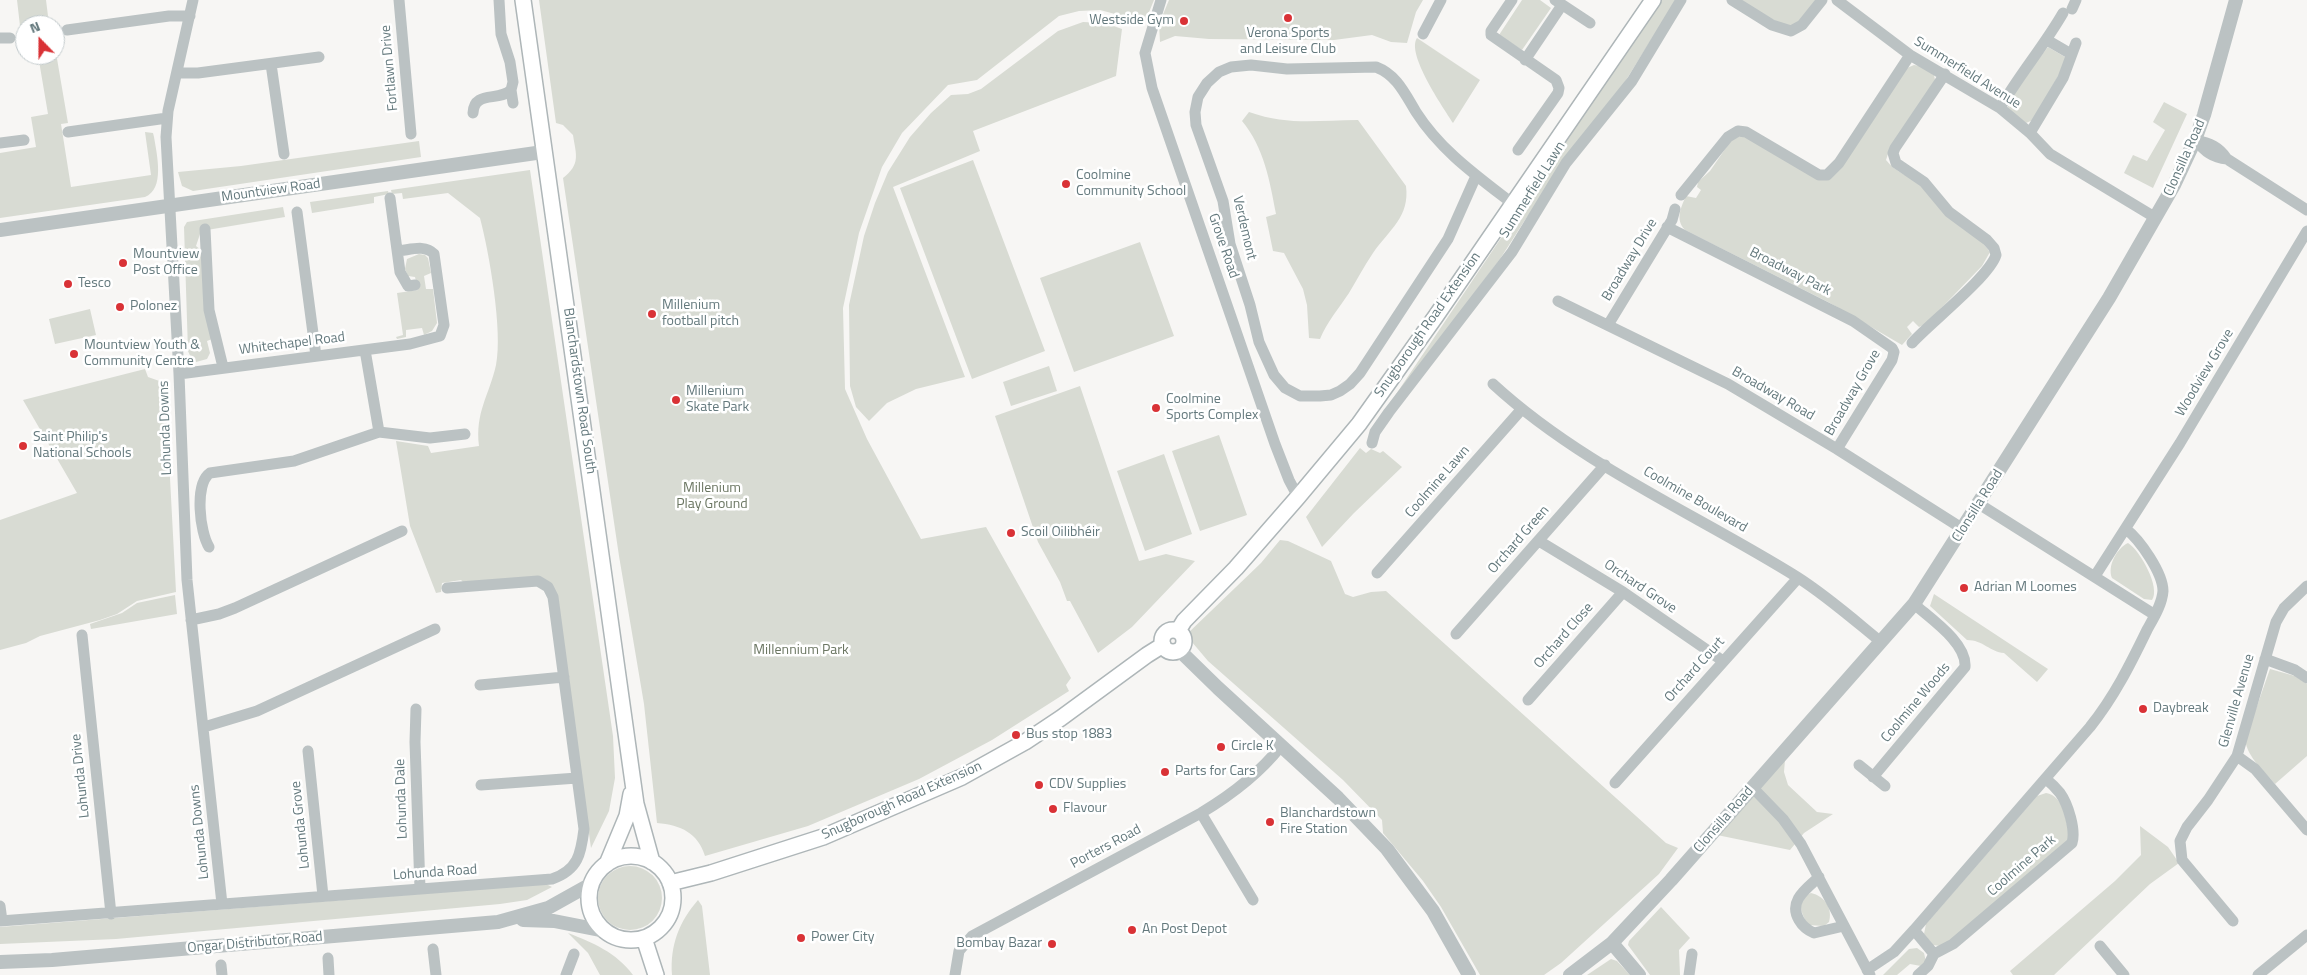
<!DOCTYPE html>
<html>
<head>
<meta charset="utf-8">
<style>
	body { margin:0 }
	#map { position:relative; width:2307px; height:975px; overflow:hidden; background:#f7f6f4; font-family:"Titillium Web",sans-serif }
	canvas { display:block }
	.north { position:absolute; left:15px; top:15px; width:50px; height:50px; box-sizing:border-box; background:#fff; border:1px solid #c1c9cb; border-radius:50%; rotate:338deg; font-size:14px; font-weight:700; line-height:20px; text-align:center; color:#64797d }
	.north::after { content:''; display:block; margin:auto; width:18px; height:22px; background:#d93236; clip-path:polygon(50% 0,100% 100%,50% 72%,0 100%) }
</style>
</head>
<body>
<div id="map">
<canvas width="2307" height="975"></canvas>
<div class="north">N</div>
</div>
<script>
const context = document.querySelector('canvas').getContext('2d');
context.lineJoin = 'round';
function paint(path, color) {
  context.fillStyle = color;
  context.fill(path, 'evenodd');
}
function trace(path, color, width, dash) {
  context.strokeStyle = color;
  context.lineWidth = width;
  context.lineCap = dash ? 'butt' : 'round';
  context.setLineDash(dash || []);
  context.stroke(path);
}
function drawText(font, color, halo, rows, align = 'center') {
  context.font = font + ' "Titillium Web",sans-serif';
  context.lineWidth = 5;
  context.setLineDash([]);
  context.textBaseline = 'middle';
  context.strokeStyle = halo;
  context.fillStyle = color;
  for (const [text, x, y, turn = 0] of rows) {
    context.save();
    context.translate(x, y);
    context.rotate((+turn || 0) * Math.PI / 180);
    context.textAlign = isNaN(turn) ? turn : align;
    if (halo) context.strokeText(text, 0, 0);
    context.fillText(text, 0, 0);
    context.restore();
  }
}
paint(new Path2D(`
	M17,0h29l3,24 8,-1 2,16 -4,1v-15h-30v18h-3z
	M539,0h615l-9,22 -45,-12 -21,1 -20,5 -82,64 -29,5 -46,48 -20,34 -23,66 -16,75 2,81 22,50 54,100 65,-12 85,151 -5,7 3,6 -77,49 -73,39 -111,47 -103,30c-7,-23 -24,-31 -48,-33l-13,-119 -25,-148 -56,-378c18,-14 13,-23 10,-43l-10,-10 -7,-2z
	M1169,0h254l-7,12 -9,31 -16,-1 -19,-7 -38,5 -125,-1 -34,-3 -15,6 -1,-18z
	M1522,0h18l11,8 -29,42 -23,-15z
	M1661,0h15l-55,88 -96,132 -25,39 -124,165z
	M1740,0h76l-15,20 -10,6 -12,-3z
	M1083,22l22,1 17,6 -6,47 -143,55 7,20 -87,36 72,190 -49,12 -29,14 -18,18 -13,-14 -6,-21 -1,-81 15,-69 11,-33 13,-31 22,-35 21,-24 20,-18 17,-1 13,-5 77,-58z
	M1417,38l63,42 -27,43c-10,-16 -47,-69 -36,-85z
	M55,47l13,76 -7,1 10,63 80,-12 -6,-43 8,1 1,4c3,18 11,52 -9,60l-145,21v-65l36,-6 -5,-30 17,-3 -10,-59h17z
	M2048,47l17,10v7l-32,56 -7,3 -17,-13 -2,-5 12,-22z
	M1914,65l6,1 14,9 1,5 -46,71 -3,9c10,13 25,17 38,26 22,18 49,44 66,66l-8,14 -56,58 -7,3 -6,-6 -6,6 5,7 -10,11 -72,-42 -145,-73c-10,-10 -4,-23 1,-34l10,2 5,-8 -4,-3 1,-5 12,-11 22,-32 12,-4 75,45 88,-112z
	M2164,102l23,12 -34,74 -29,-15 9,-18 14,6 18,-31 -12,-8z
	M1249,112c40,14 69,8 109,8l48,66c4,31 -17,44 -33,67 -9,13 -16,27 -24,40 -10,15 -22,29 -29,46l-11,-1 -2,-33 -4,-16 -19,-36 -11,-2 -7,-34 10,-3c-6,-32 -12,-67 -34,-93z
	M419,141l2,16 -228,34 -11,-5 -4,-14 63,-6z
	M973,160l72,191 -73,28 -72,-191z
	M530,170l83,566 2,42 -6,33 -18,37 -37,-259 -2,-4 -89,-3 -2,-2 -19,3 -1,9 -5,1 -26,-67 -14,-85 32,5 3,7 48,-7c-4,-34 10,-50 17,-81 7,-34 -7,-113 -16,-147l-32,-25 -45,6 -1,-6 -10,1 -1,-4z
	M388,191l1,3 -15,3v6l-62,10 -2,-11z
	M283,207l2,10 -84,14 -5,15 5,4 11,89 -5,2 3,12 -3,6 -11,3 -4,-2 -4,-9 -4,-124 3,-5z
	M1140,242l34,94 -100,36 -34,-94z
	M419,254l6,1 3,3 3,15 -7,3 2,13h7l4,34 -5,8 -8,4 -2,-7 -16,2v7l-9,2 -1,-2 7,-2 -6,-42 21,-3 -3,-13 -7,-1 -3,-7 2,-10z
	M90,309l6,26 -41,9 -6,-25z
	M1049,366l8,25 -46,15 -8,-24z
	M145,369l3,8 17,6 11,209 -39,9 -20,13 -17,6 -60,16 -14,7 -26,7v-130l77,-27 -54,-93z
	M1080,386l59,175 27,-7 29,7 -63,66 -34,26 -28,-52h-3l-7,-19 -22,-40 -43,-126z
	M1219,435l28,80 -47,16 -28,-80z
	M1360,448l6,5 5,-4 9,4 3,-2 19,16 -48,46 -32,34 -16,-30z
	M1164,454l28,80 -47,17 -28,-80z
	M1280,540l8,1 43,20 14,33 8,3 18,-5 15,-1 280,252 12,5 -19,26 -98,89 -17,12h-64l-39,-68 -18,-26 -40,-48 -1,-13 -39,-40 -135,-119 -22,-26 75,-72z
	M2128,543c12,7 33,45 24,57l-8,-1 -32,-21c-5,-12 5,-30 16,-35z
	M1934,594l114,75 -11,13 -33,-29c-14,-1 -21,-13 -37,-13l-37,-34z
	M175,595l2,19 -86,15 -1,-5 32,-11 15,-10z
	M2270,669l25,7 12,8v72l-32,28c-11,-13 -27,-26 -30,-44z
	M1785,760l-1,12 4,13 29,27 16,2 -29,19 -14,17 -73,-15z
	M2046,793c18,3 20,27 23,41v5l-112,97 -17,10 -7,-1 -9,-11 2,-10 111,-128z
	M2140,826l28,21 11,16 -29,21 -96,91h-41l-3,-4 105,-90 26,-26z
	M598 898a32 32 0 1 1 64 0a32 32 0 1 1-64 0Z
	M546,884l6,3 -25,13 -27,4 -384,35 -116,5v-17z
	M1811,893c14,3 22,16 18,29l-5,4 -16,-1c-6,-11 -14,-26 3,-32z
	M698,900l4,6 8,69h-38c-2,-30 7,-53 26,-75z
	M1661,907l29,31 -11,12 1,25h-30l-22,-30 1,-4z
	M568,933c25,10 48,19 65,42h-33l-12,-22z
	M1917,948l7,5 2,9 -5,4 -11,-2 -13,11h-14l26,-26z
	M1611,959l6,2 13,14h-43z`), '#d8dbd3');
const secondary = new Path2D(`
	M523,0l113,804 16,58
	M1162 641a11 11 0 1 1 22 0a11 11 0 1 1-22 0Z
	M1178,631l6,-10 52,-53 62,-71 61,-73 77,-108 217,-316
	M589 898a42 42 0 1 1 84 0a42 42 0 1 1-84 0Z
	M607,864l20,-48 4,-22
	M670,883l41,-10 112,-36 139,-60 63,-35 36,-24 86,-63 16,-10
	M644,938l12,37`);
trace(secondary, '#aeb6b8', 18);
trace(new Path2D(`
	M193,0l-25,111 -2,26 13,237 8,206 35,324
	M399,0l12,134
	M499,0l2,34 9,28 3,20 -2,8 2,13
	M1161,0l-16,53 7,35 123,356 14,36 9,17
	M1512,0l-21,31v4l65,45 3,8 -1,5 -40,57
	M1555,0l35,23
	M1732,0l40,25 19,6 11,-6 20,-25
	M1837,0l73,55 90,53 30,25 20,21 106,64
	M2072,9l4,-9
	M67,30l102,-14h21
	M1423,34l18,-34
	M0,38h10
	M2047,40l24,14
	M1525,60l37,-55
	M271,64l13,90
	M177,73h21l121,-16
	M2000,108c19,-33 44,-62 63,-95
	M473,113c1,-23 26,-11 38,-23
	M68,132l99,-14
	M2030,133l33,-55 13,-35
	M2195,140c15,3 24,7 32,19l80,51
	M2195,140c10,11 17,18 32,19
	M0,143l24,-3
	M1476,176l-28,63 -88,134 -10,11 -10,7 -9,4 -11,1h-20l-15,-8 -11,-13 -15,-33 -9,-37 -20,-61 -7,-43 -27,-76 -1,-13 3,-15 9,-14 12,-11 12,-5 20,-2 36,4 89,-2c21,8 29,27 40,45 25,39 61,64 97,92
	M1681,195l47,-58 10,-6 8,1 73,43h8l12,-12 71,-108
	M390,198l10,74 8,14 7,-1
	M297,212l19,144
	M1667,227l186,94 39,27 2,4 -2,8 -55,89
	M205,229l4,81 14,57
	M1558,301l170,83 109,65 126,80
	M1608,325l64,-105 3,-11
	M1912,343c18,-20 77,-66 84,-88l-2,-7 -7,-8 -38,-28 -25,-30 -28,-19 -3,-10 2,-5 50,-74
	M365,350l14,82
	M179,374l231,-30 30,-8 4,-11 -10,-71c-9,-10 -24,-4 -36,-3
	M1493,384c88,81 203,130 304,193 30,19 57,43 84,65
	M1372,443l3,-11 14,-20 123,-160 54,-89 66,-82 49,-81
	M1979,504l176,111
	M1539,541l84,51 100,69
	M209,547c-9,-14 -15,-63 1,-74l84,-12 85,-29 51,6 35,-4
	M1377,573l144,-163
	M2095,576l85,-133 127,-212
	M191,620l28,-6 16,-6 167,-77
	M1456,634l149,-169
	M82,635l29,279
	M2265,659l30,11 12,8
	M480,685l84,-8
	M1528,700l95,-108
	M416,709l-1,33 5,147
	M204,727l53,-16 178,-82
	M308,751l15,145
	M2237,756l18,13 52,61
	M1859,765l26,21
	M1873,777l92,-110c2,-24 -34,-48 -51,-63
	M1615,783l183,-205
	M481,785l96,-7
	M1753,788l30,31 18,25 69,131
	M1201,813l52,87
	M1819,877c-13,12 -31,24 -20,43 4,7 8,10 15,13l30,-7
	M0,906l2,15
	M0,921l552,-42c26,-9 29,-25 32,-50l-31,-232 -5,-10 -10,-6 -91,7
	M2233,921l-51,-61 -2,-19 7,-14 21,-27 29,-44 39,-134 8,-14 23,-22
	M1914,930l20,24
	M2100,946l24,29
	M433,949l3,26
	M328,958l1,17
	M221,965l1,10
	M1867,970l27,-18 20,-22 176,-203c24,-30 40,-62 57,-97 6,-11 15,-25 16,-39 0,-18 -23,-51 -37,-62
	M566,975l8,-21
	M955,975l4,-24 13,-15 229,-123c30,-18 58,-39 80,-67
	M1689,975l3,-21
	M1918,975l10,-9 6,-12 19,-10 119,-101c4,-13 -4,-39 -12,-50 -4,-5 -9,-10 -14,-14
	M2258,975l49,-40`), '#bbc2c3', 11);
trace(new Path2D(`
	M0,230l543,-78
	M1179,650l39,38 120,110 49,51 46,62 36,64
	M523,920l31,1 51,10
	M1612,943l27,32
	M0,962l52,-2 446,-38 50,-14 43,-24
	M1570,975l42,-32 59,-63 243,-276 195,-306 65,-113 21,-45 9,-25 32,-115`), '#bbc2c3', 14);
trace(secondary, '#fff', 15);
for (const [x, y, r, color] of [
	[1288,18,5,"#d93236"],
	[1184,21,5,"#d93236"],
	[1066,184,5,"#d93236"],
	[123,263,5,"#d93236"],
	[68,284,5,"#d93236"],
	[120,307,5,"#d93236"],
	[652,314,5,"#d93236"],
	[74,354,5,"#d93236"],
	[676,400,5,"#d93236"],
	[1156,408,5,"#d93236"],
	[23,446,5,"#d93236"],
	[1011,533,5,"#d93236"],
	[1964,588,5,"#d93236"],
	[2143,709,5,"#d93236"],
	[1016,735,5,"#d93236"],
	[1221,747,5,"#d93236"],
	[1165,772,5,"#d93236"],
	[1039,785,5,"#d93236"],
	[1053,809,5,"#d93236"],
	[1270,822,5,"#d93236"],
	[1132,930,5,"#d93236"],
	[801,938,5,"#d93236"],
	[1052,944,5,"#d93236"]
]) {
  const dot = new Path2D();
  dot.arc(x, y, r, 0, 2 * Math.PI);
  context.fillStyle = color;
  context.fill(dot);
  trace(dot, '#fff', 2);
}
drawText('14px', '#64797d', '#fff', [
	["Westside Gym",1174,21,"right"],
	["Verona Sports",1288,34,"center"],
	["and Leisure Club",1288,50,"center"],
	["Coolmine",1076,176],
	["Community School",1076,192],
	["Mountview",133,255],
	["Post Office",133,271],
	["Tesco",78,284],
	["Millenium",662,306],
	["football pitch",662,322],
	["Polonez",130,307],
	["Mountview Youth &",84,346],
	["Community Centre",84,362],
	["Millenium",686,392],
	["Skate Park",686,408],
	["Coolmine",1166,400],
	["Sports Complex",1166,416],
	["Saint Philip's",33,438],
	["National Schools",33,454],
	["Scoil Oilibhéir",1021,533],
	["Adrian M Loomes",1974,588],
	["Daybreak",2153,709],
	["Bus stop 1883",1026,735],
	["Circle K",1231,747],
	["Parts for Cars",1175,772],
	["CDV Supplies",1049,785],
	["Flavour",1063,809],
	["Blanchardstown",1280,814],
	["Fire Station",1280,830],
	["An Post Depot",1142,930],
	["Power City",811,938],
	["Bombay Bazar",1042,944,"right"]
], 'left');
drawText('14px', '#64797d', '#fff', [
	["Fortlawn Drive",390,68,-95],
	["Summerfield Avenue",1967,73,32],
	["Clonsilla Road",2185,158,-66],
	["Summerfield Lawn",1533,190,-58],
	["Mountview Road",271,191,-8],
	["Verdemont",1244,228,77],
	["Grove Road",1223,246,71],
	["Broadway Drive",1630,260,-59],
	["Broadway Park",1790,272,27],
	["Snugborough Road Extension",1428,325,-55],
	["Whitechapel Road",292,344,-7],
	["Woodview Grove",2205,373,-59],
	["Blanchardstown Road South",579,391,82],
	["Broadway Grove",1853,393,-60],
	["Broadway Road",1773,394,30],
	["Lohunda Downs",166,428,-92],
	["Coolmine Lawn",1438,482,-49],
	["Coolmine Boulevard",1695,500,30],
	["Clonsilla Road",1978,506,-58],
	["Orchard Green",1519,540,-49],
	["Orchard Grove",1640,587,34],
	["Orchard Close",1564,636,-49],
	["Orchard Court",1695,670,-48],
	["Glenville Avenue",2237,701,-74],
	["Coolmine Woods",1916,703,-50],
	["Lohunda Drive",81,776,-96],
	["Lohunda Dale",402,799,-92],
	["Snugborough Road Extension",902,801,-24],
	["Clonsilla Road",1724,820,-49],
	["Lohunda Grove",301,825,-96],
	["Lohunda Downs",200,832,-96],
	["Porters Road",1106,847,-28],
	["Coolmine Park",2022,866,-41],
	["Lohunda Road",435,873,-4],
	["Ongar Distributor Road",255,943,-5]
]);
drawText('14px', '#6b7662', '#fff', [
	["Millenium",712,489],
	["Play Ground",712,505],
	["Millennium Park",801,651]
]);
</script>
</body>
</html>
